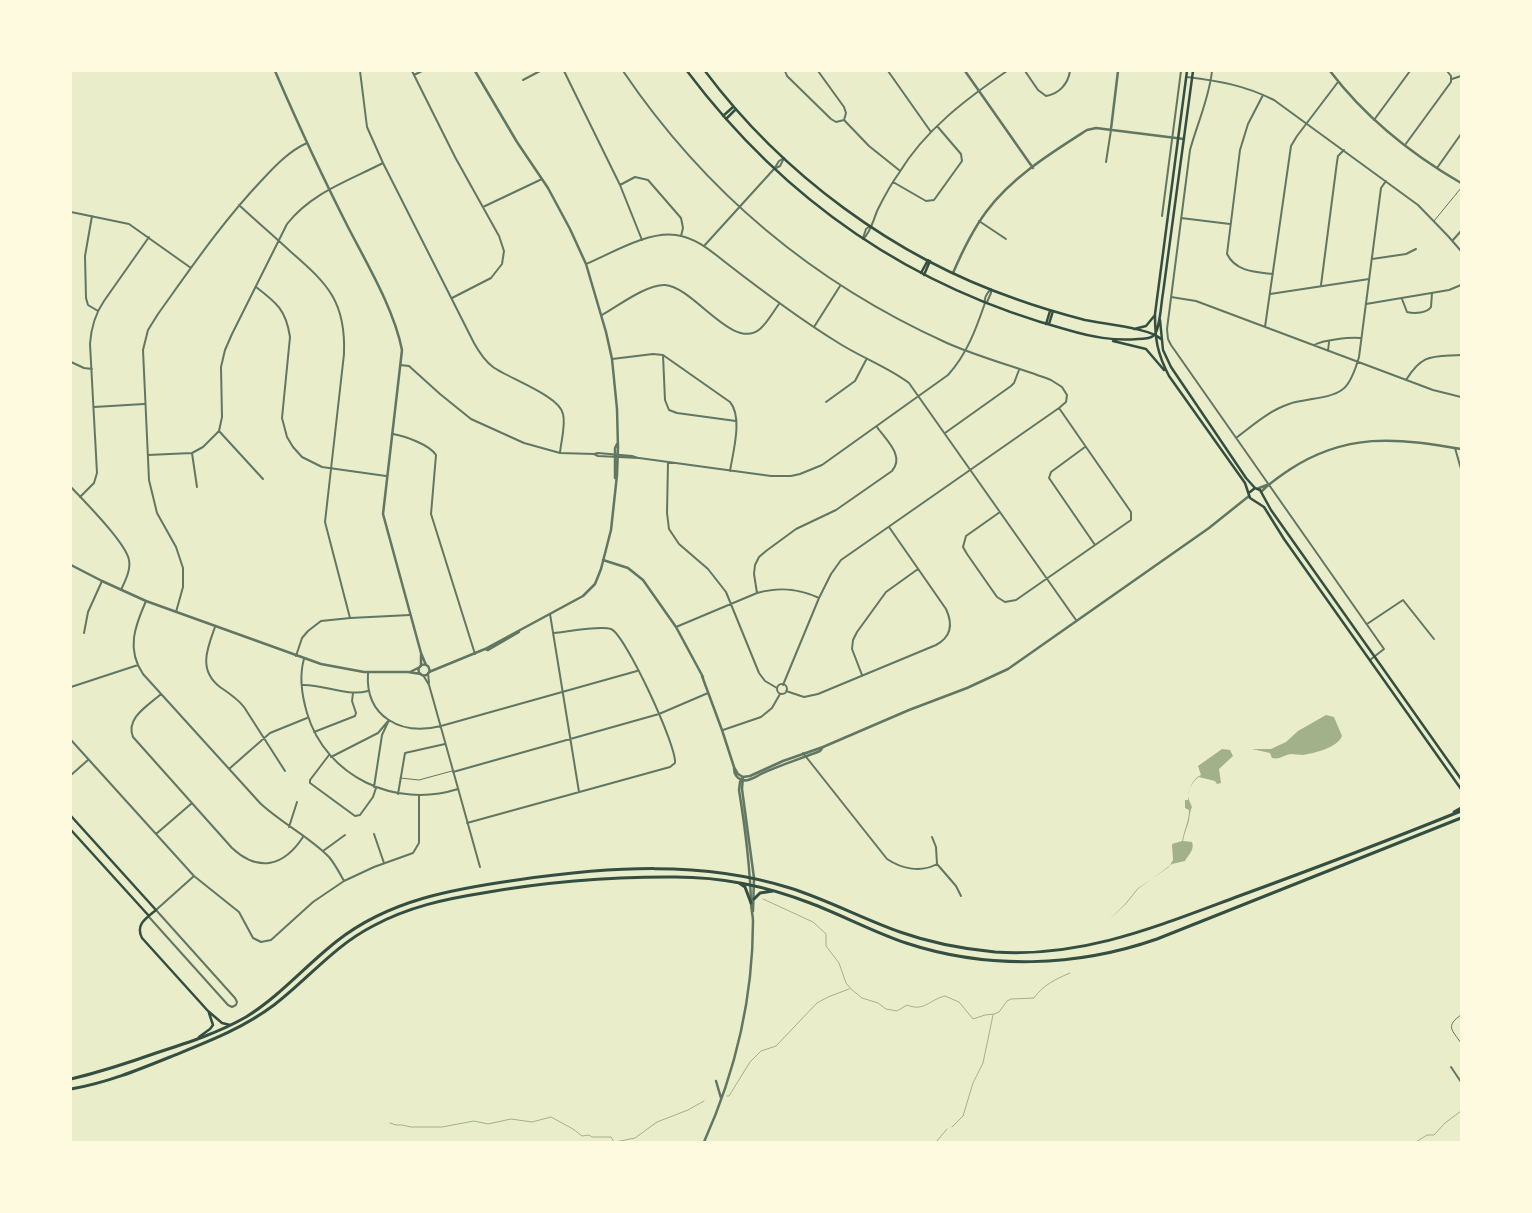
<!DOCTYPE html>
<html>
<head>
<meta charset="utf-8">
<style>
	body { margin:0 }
	#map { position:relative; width:1532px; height:1213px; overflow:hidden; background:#e9edc9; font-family:Karla,sans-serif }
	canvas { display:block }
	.frame { position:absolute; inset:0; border:72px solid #fefae0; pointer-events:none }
</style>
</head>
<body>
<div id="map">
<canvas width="1532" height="1213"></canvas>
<div class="frame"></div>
</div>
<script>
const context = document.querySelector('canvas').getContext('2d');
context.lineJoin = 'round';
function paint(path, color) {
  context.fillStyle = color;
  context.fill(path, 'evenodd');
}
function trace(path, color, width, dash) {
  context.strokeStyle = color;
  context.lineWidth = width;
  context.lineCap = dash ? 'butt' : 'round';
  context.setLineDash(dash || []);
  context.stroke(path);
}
paint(new Path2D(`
	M1326,715l8,2 8,19c-5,12 -27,17 -39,19 -4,0 -8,-1 -12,-1 -7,1 -12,6 -19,4l-2,-5 -18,-4 -8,2 8,-2h19l15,-7 12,-11z
	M1222,749l8,1 3,6 -14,13 2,14 -4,1 -2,-3 -16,-4c-6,4 -13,14 -10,23 1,2 2,5 3,7 -3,6 -2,12 -4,17 -2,6 -4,11 -5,17l9,1c3,8 -4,13 -7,19l-13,3 -34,25 -12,15 -17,16 16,-16 12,-15 32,-22 4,-7 -1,-16 10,-3c2,-11 7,-20 7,-31l-4,-2v-8h3c0,-10 4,-21 13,-25l-3,-9z`), '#a3b18a');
trace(new Path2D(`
	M763,899l50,23 13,12v12l13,17 7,20 5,6 11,9 16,5 8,6 11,2 10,-6c17,7 22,-5 38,-9l14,6 14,17 12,-4 9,-1 5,-2 8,-11 4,-2 23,-1c9,-13 22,-19 36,-25
	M727,1096h2l21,-34 11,-11 15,-5 41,-43 11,-6 21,-8
	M390,1123l6,2h6l9,2h31l32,-6 14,3 23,-5 21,3 19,-5 22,12 9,7 7,-1 3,2h19l3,5
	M952,1127l11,-11 10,-33 10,-20 10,-48
	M615,1142l20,-4 22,-16 31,-12 16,-9
	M936,1142l11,-13
	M1416,1142l11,-7h7l11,-12 16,-12`), '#a3b18a', 1);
trace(new Path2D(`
	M1434,221l27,-33
	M400,778l19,2 33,-9
	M1461,1015c-16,11 -9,15 0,28`), '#617663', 1);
trace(new Path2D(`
	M360,71l7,56 16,36 91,180c5,9 11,18 19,24 15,11 67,29 70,47 3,11 -2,27 -3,39
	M412,71l43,86 44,79 5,15 -2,13 -11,14 -39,20
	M564,71l56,114 22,55
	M623,71c82,121 191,212 324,272 34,15 70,24 104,37l11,7 5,8 -1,7 -7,6 -218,152 -10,14 -12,24 -36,87
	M785,71l2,5 44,43 5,3 8,-2
	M818,71l26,36 2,6 -2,7
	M888,71l43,61
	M1025,71l13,19 8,6c13,-2 22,-12 24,-25
	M1212,71c-3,28 -15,53 -22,79l-23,179 1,10 3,6 213,304 -14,11
	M414,75l8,-4
	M1187,77c32,4 57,8 87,23l144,105 30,31 13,15
	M1452,79l9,-3
	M523,80l17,-9
	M1263,95l-15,29 -8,26 -13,104c9,18 29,18 46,20
	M844,120l25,26 30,24
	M1374,120l36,-49
	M1405,145l46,-63v-6l-4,-5
	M1106,162l5,-32
	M1437,168l24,-34
	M774,169l6,-3 4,-8
	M893,182l33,19 8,-1 28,-39 -1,-7 -24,-28
	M620,185l15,-8 13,3 33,38 2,10 -2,8
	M239,205c17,16 35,31 52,47 37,32 55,50 53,102l-19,168 25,96
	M483,207l59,-28
	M71,212l58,12 62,44
	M92,216l-7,40 1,42 2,7 10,6
	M1162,216l19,-145
	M1181,218l49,6
	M979,221l27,18
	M863,238l3,-9 4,-3
	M863,239c8,-7 10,-19 15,-30 6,-12 13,-25 21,-36 26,-43 67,-74 108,-102
	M1453,240l8,-9
	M704,246l70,-77 5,-8 5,-3
	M1372,259l34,-5 10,-5
	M586,264c26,-11 62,-33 90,-29 20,3 34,15 49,27 36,28 73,56 112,80 23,15 51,25 72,41l167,237
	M1321,285l16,-123 1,-6 6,-6
	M256,287c21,16 30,23 34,50l-8,81 5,19 6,10 9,10 20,10 64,9
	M1270,294l99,-15
	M1171,297l25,4 237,89 28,7
	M1402,299l5,13c8,2 20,1 24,-5l1,-14
	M987,302l4,-9v-3
	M1366,304l83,-14 12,-5
	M602,315c16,-9 45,-31 63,-30 29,2 68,67 95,44 8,-7 13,-17 19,-25
	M814,327l26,-41
	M1265,327l26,-181 6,-10 41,-54
	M1314,345c9,-5 36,-8 46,-7
	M1328,351l1,-9
	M663,355l2,45 4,10 8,3 59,8
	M612,359l41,-5 10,1 67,47c13,15 3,50 0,69
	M71,362l13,6 8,1
	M400,365l9,1 31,28 31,25 53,24 36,10 34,1 4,-1 34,3 6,2
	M1406,380c17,-27 26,-23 55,-25
	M826,402l29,-21 11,-21
	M94,407l50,-3
	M219,431l44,48
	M945,433l66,-47 3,-3 5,-13
	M393,434c12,2 37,11 43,21l-5,59 44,140
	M1236,438c16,-12 34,-28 53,-34 7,-3 15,-3 23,-5 32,-4 38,-11 47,-42l22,-169 5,-7
	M1085,447l-34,25 -2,6 46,67
	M1455,448l6,21
	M192,453l5,34
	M594,454l4,2 41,2 132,18h20l9,-2 22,-9 126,-90c19,-21 28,-46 37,-72 -1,-5 2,-10 6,-14
	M148,455l44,-2 11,-6 16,-16 3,-14 -1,-50 4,-17 7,-16 55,-110c24,-31 61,-43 96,-61
	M668,462l-1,51 2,16 10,15 29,25 18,23 33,81 6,8 12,7
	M71,487c13,14 55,56 58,73 2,10 -4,21 -8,30
	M80,497l14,-14 3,-10 -7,-129c1,-15 5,-30 14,-43l45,-64
	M1000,512l-34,24 -3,11 4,7 30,43 8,5 11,-2 115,-80v-8l-72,-104
	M757,593l-3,-19 1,-9 4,-8 7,-6 30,-22 40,-19 56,-39c13,-15 -6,-31 -15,-44
	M146,601c-11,25 -20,48 -3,73l117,129c21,20 50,34 69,54 6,7 10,15 15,24
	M176,612l7,-25v-19l-7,-21 -19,-34 -8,-33 -6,-130 5,-20 10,-16c33,-46 65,-93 104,-134 13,-14 27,-29 45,-37
	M550,614l29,178
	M1367,624l36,-24 31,39
	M215,627c-8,22 -17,43 5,60 9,6 18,12 24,20l41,64
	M676,627l81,-34c22,-6 41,-5 62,5
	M84,633l4,-21 14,-31
	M296,656l6,-18 6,-7 13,-10 29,-3 60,-3
	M304,659c-5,17 -2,37 3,54 19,64 88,96 151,76
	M368,673c-3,44 33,63 73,53l196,-55
	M428,673l1,10
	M423,675l6,10 4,14 47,168
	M862,675l-10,-26 1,-9 4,-8 29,-40 32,-23
	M777 689a5 5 0 1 1 10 0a5 5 0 1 1-10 0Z
	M302,685c22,-1 44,12 66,6
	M71,687l67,-22
	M786,691l18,6 14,-3 118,-49c15,-8 17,-21 10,-36l-57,-82
	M161,694c-12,11 -36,24 -28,43l99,111c27,25 52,18 71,-11
	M723,730l38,-13 11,-9 8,-14
	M314,732l41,-16 1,-3 -4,-12 1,-8
	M71,740l123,136 45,36 14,26 8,4 10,-2 42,-38 31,-21 30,-14 39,-14 6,-10v-47
	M803,753l84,106c15,10 34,14 50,5
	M329,755l-19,25v3l45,33 5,-1 13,-18 3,-9
	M331,757l47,-24 11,-13
	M229,769l41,-36 37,-15
	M453,772l206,-58 49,-21
	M71,775l17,-15
	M374,787l8,-52 7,-15
	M398,794l7,-41 40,-9
	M467,823l203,-56 5,-4c2,-17 -50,-129 -64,-134 -10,-4 -45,3 -57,4
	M289,827l8,-25
	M156,834l36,-31
	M374,834l10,29
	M932,837l4,10 1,17 19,22 5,10
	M323,851l22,-16
	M149,917l79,88 4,2 4,-2 1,-3 -2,-4 -79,-88 38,-34
	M1451,1067l10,15`), '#617663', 2);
trace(new Path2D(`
	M275,71c23,53 47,105 73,156 19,37 46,82 54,123l-19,164 38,139 5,12
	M475,71l42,71 31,46 22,41 16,35 20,68 6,27 5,50 1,39 -1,27 -6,55 -10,39 -6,15 -12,12 -98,53
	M965,71l68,97
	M1330,71c35,46 81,83 131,112
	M1111,129l7,-58
	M953,273c9,-21 19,-42 33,-61 26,-35 65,-59 101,-82l9,-2 88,11
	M615,478v-30l2,-4
	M1259,488l8,-3
	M1262,491c8,-8 17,-14 27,-21 56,-37 108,-33 172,-21
	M603,560l25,8 15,12 33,47 27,50
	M71,565l31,16 44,20 175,63 43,8h44l13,2
	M421,655v11
	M418.5 670a5.5 5.5 0 1 1 11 0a5.5 5.5 0 1 1-11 0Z
	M410,672l10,-5
	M429,672l56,-23 3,1 31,-18
	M702,676l20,54 12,37 4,7 5,3 -1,12 12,89 -1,33
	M734,768c0,6 2,10 8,12 6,2 13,-3 19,-6 19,-9 39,-15 59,-23l3,-4
	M743,777l7,-1 33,-15 40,-14 86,-37 58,-22 41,-19 201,-141 40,-32
	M716,1081l5,17
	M704,1142c31,-69 49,-145 49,-221 0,-6 -2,-12 -2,-18 -1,-39 -6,-76 -12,-113l1,-8 3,-5`), '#617663', 2.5);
trace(new Path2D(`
	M687,71c97,129 225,217 381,259 24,7 45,11 70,9 5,0 11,0 15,-3 7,-4 8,-33 10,-43
	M705,71c77,103 189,186 311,228 22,8 46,15 69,21 18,4 65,8 76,19
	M1187,71l-32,243c0,25 2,39 14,62l76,107 5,15 14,9 20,32 177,250
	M723,116l10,-9
	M726,119l10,-10
	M921,273l7,-13
	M924,275l6,-14
	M1163,293l30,-222
	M1160,320l3,30 8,17 75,111 9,10
	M1046,324l4,-13
	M1049,324l4,-13
	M1134,329l12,-3 9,-11
	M1113,341l33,8 18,21
	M1250,492l5,-4 5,2 11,20 190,269
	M71,816l85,94c-10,8 -21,15 -14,28l66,73 14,12 8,2
	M71,830l78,86
	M199,1037l11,-8 3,-4 -4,-12`), '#344e41', 2.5);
trace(new Path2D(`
	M1454,812l7,-4
	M739,883l6,4 6,16
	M754,899l6,-6 13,-2
	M71,1079c29,-7 57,-16 85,-26 31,-10 62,-20 90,-36 34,-21 59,-51 91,-76 52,-41 116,-52 180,-61 90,-13 186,-20 273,8 38,12 73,31 110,44 31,11 63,17 95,20 88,6 163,-26 244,-56 74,-27 148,-55 222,-85
	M71,1089c35,-6 67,-19 99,-32 37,-15 72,-28 104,-52 34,-26 60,-59 99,-79 35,-19 72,-27 110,-33 62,-11 123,-16 185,-16 49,-1 96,8 142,26 32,12 63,29 96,40 82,27 171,24 251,-4l304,-121`), '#344e41', 3);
</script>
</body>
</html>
